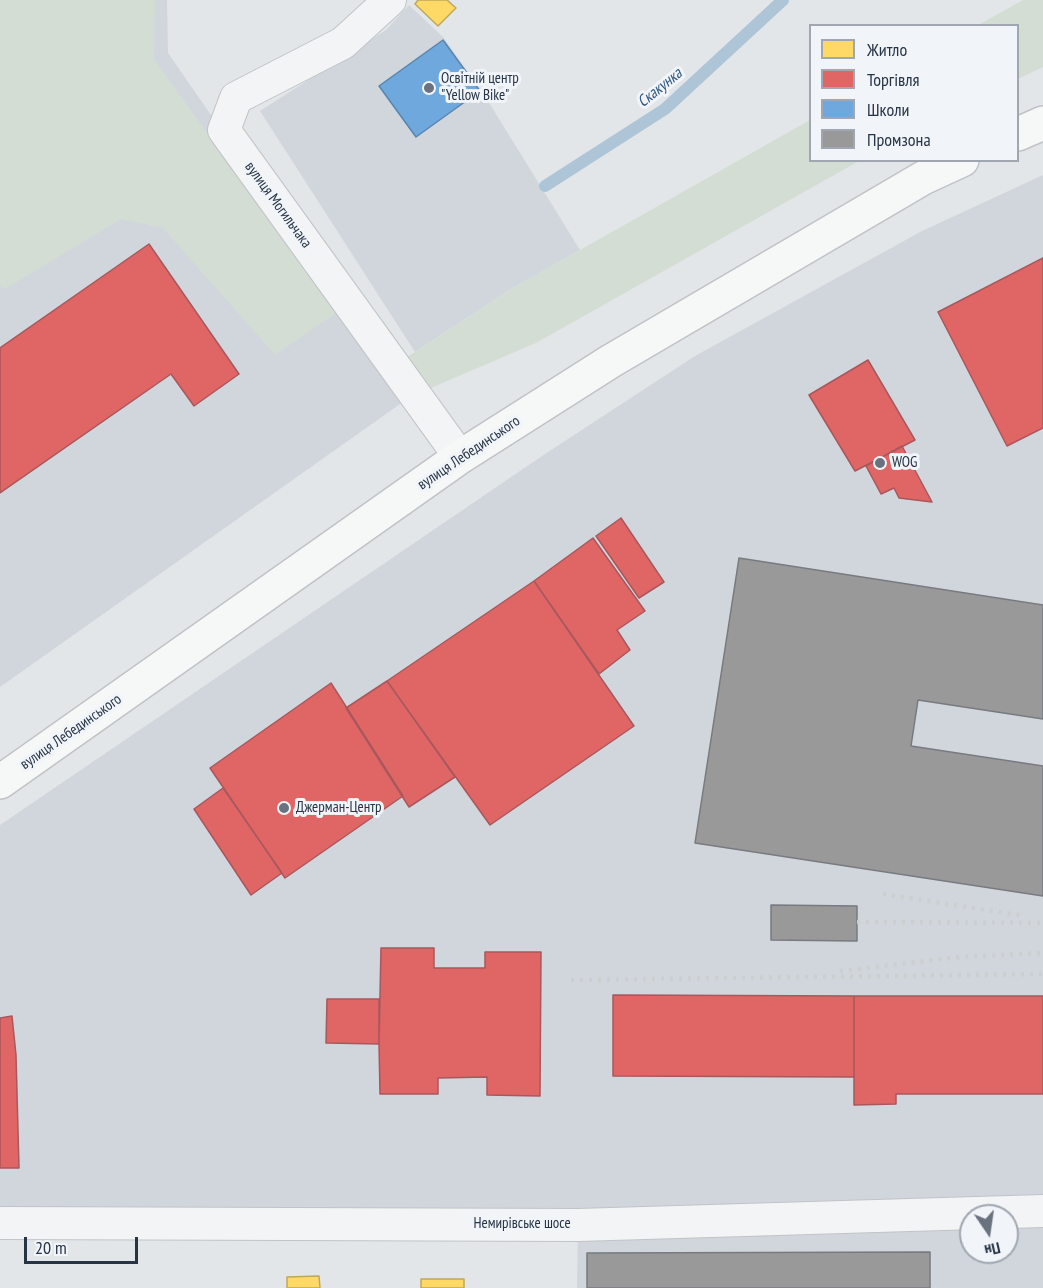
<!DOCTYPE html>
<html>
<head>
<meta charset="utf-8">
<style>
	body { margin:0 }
	#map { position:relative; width:1043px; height:1288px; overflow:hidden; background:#e3e6e9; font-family:"PT Sans Narrow",sans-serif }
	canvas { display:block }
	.legend { position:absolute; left:809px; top:24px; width:210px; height:138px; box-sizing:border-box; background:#f1f4f8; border:2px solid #a0a7b0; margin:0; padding:8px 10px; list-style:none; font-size:18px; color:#273445 }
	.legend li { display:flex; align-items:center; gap:12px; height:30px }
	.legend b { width:30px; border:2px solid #a0a7b0 }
	.north { position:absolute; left:959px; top:1204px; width:60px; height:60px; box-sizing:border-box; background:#f1f4f8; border:2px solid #a0a7b0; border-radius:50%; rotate:167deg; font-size:16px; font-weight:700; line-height:24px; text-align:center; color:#273445 }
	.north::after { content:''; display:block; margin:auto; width:21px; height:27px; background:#69727e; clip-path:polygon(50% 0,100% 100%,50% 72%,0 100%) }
	.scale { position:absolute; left:24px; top:1237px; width:114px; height:27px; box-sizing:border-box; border:3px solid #273445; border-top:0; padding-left:8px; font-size:18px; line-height:21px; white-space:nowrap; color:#273445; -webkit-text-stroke:4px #f1f4f8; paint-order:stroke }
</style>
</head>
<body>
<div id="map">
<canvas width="1043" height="1288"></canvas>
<ul class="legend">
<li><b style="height:16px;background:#ffd966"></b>Житло</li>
<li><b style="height:16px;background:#e06666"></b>Торгівля</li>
<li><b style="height:16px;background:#6fa8dc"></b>Школи</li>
<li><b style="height:16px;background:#999"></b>Промзона</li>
</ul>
<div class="north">Пн</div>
<div class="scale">20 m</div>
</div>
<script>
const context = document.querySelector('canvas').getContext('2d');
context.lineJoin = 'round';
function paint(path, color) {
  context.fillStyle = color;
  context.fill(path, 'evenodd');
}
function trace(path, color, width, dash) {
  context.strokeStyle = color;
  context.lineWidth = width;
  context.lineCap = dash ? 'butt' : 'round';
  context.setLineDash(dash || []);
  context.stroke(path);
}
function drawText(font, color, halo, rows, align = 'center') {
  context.font = font + ' "PT Sans Narrow",sans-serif';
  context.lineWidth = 6;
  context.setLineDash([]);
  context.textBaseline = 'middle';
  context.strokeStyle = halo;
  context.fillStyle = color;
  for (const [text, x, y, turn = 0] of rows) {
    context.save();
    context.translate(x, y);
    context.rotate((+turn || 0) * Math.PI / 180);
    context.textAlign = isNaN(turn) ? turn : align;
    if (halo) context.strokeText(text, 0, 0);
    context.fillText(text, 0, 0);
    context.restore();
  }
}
paint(new Path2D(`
	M0,0h167l1,53 176,254 66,90 -410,290z
	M409,5l35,33 39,55 97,157 -69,39 -96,63 -155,-241 126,-81z
	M1043,175v1113h-466l1,-63 -578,-2v-398l542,-369 153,-100 227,-125zM971,1216h36v36h-36z`), '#d1d6dc');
paint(new Path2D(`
	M0,0h155l-1,59 182,254 -61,42 -112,-127 -42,-9 -116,70 -5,-3z
	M1023,0h20v67l-25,12v-53l-40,-1z
	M810,120v40l49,1 -323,182 -126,54 -21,-28 122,-80z`), '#d4ddd3');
const homes = new Path2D(`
	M418,0h29l9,8 -18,18 -23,-22z
	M319,1276l1,12h-33v-11z
	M421,1279h43v9h-43z`);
paint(homes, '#ffd966');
trace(homes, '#bea85c', 1.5);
const shops = new Path2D(`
	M149,244l90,130 -45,32 -23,-32 -171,119v-145z
	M1043,258v170l-36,18 -69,-134z
	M868,360l47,80 -60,31 -46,-76z
	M902,446l30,56 -33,-4 -5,-10 -13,6 -15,-28z
	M621,518l43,64 -25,16 -43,-62z
	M593,538l52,73 -28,19 13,20 -31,24 -65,-93z
	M534,581l100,145 -144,99 -103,-144z
	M387,681l68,96 -46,30 -63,-99z
	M331,683l72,113 -118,82 -75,-110z
	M223,788l59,85 -31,22 -57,-86z
	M381,948h53v20h51v-16h56l-1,144 -53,-1v-18l-49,1v16h-58l-1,-50z
	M613,995l241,1v81l-241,-1z
	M854,996h189v98h-147v10l-42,1z
	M327,999h52v45l-53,-1z
	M12,1016l4,39 3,113h-19v-150z`);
paint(shops, '#e06666');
trace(shops, '#a8575c', 1.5);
const schools = new Path2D(`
	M443,40l37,51 -64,46 -37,-51z`);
paint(schools, '#6fa8dc');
trace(schools, '#5985af', 1.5);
const industry = new Path2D(`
	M739,558l304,47v114l-125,-19 -7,46 132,20v130l-348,-53z
	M771,905l86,1v35l-86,-1z
	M930,1252v36h-343v-35z`);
paint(industry, '#999');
trace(industry, '#777b80', 1.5);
trace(new Path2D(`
	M545,186l120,-77 118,-109`), '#aec4d7', 12);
const minor = new Path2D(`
	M390,0l-47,43 -107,55 -12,32 236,327
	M0,1223l578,2 465,-14`);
const primary = new Path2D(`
	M1018,134l25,-11
	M0,782l460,-325 151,-96 312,-183 39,-18`);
trace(minor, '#c1c4c7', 34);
trace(primary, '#bfc3c7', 36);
trace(minor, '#f3f4f5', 32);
trace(primary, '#f6f7f7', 33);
trace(new Path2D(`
	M883,894l142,22
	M857,922l186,1
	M840,971l121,-14 82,-4
	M571,980l472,-6`), '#ccced0', 4.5, [3, 6]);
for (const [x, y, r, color] of [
	[429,88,6,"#69727e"],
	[880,463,6,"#69727e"],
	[284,808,6,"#69727e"]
]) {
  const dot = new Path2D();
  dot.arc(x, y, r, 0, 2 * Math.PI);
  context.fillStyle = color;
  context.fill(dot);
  trace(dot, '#f1f4f8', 2);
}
drawText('15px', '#273445', '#f1f4f8', [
	["Освітній центр",441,79],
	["\"Yellow Bike\"",441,96],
	["WOG",892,463],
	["Джерман-Центр",296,808]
], 'left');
drawText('15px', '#273445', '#f1f4f8', [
	["вулиця Могильчака",278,205,54],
	["вулиця Лебединського",469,453,-34],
	["вулиця Лебединського",71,732,-35],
	["Немирівське шосе",522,1224]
]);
drawText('italic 16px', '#2d567d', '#f1f4f8', [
	["Скакунка",660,88,-39]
]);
</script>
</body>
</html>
